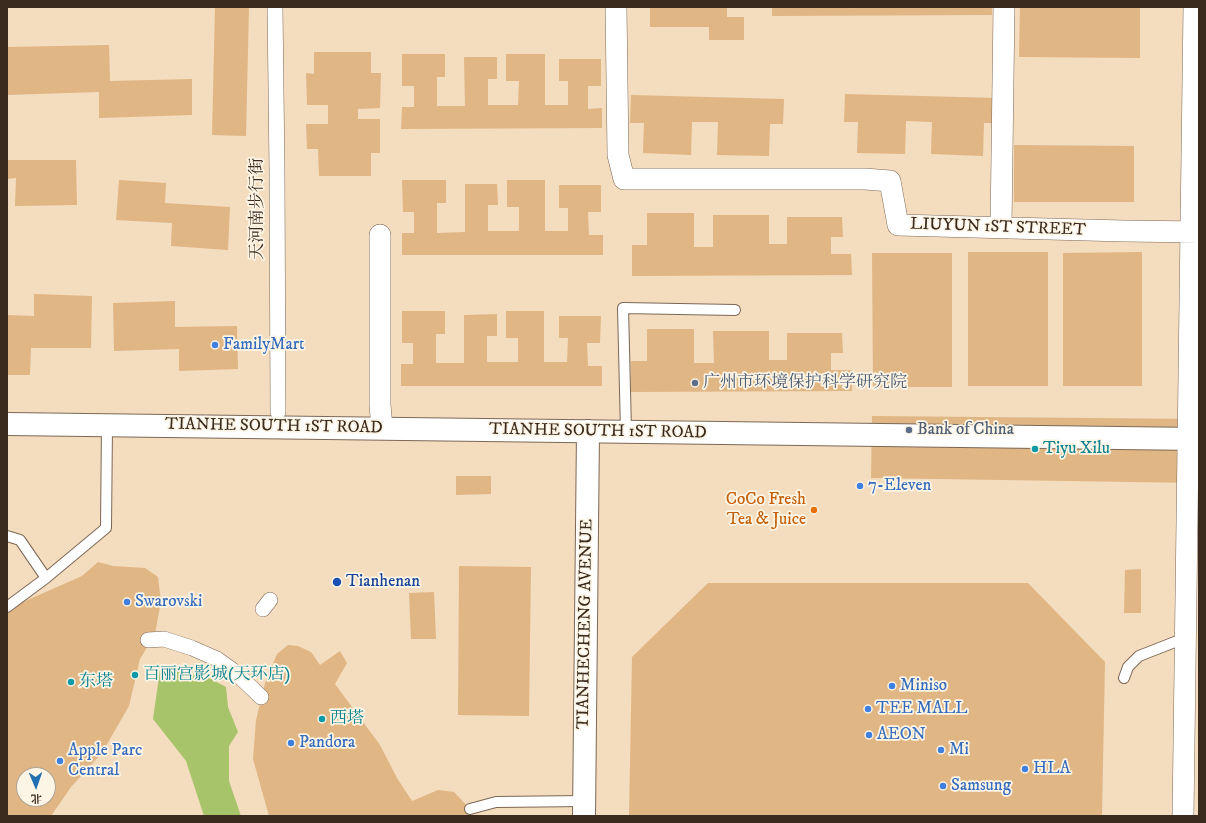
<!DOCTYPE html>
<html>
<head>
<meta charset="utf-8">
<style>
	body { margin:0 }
	#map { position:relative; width:1206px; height:823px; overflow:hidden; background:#f4dcbe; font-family:"IM FELL DW Pica","Noto Serif SC",serif }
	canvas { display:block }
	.frame { position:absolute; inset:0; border:8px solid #3b2a1e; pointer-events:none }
	.north { position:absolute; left:16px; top:767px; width:40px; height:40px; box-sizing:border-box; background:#fcf5e5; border:1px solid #afa495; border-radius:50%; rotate:178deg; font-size:11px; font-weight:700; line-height:16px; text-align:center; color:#3b2a1e }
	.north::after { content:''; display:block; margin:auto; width:14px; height:18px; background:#1f6fb2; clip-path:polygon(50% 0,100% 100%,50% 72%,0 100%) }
</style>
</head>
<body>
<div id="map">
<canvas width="1206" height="823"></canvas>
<div class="frame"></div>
<div class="north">北</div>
</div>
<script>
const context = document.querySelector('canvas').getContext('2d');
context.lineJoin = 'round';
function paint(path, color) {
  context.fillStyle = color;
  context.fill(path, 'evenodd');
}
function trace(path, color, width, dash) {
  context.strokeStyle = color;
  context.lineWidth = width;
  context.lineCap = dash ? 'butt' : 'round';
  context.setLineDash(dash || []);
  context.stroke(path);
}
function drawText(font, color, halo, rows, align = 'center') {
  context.font = font + ' "IM FELL DW Pica","Noto Serif SC",serif';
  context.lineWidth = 3.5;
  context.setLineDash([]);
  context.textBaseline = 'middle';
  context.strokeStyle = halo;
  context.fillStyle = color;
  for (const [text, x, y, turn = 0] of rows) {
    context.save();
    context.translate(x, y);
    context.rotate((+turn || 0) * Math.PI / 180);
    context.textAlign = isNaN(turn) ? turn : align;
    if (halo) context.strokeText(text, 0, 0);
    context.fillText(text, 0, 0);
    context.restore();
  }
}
paint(new Path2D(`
	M160,670l14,1 31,5 21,11 2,20 10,25 -9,14v35l12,35h-37l-18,-55 -33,-42z`), '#a7c46b');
paint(new Path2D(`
	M215,7h34l-3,129 -34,-1z
	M650,7h77v10h17v23h-35v-13h-59z
	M772,7h220v8l-220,1z
	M1020,7h120v51l-121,-1z
	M109,45l1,36 82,-2v36l-93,3v-26l-92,3v-48z
	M314,52h57v21h10l-1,35 -22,1v10h22v34h-9v23h-52l-1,-27h-11l-1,-25h22v-19h-21l-1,-32 8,1z
	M402,54h43v23h-8v29h28l-1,-49h33v22h-9v26h30l1,-24h-13v-27h39v51h23v-24h-9v-22h42v27h-13v23l14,-1v20l-201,1 1,-22h12v-21h-12z
	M845,94l153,4 -1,25h-13l-1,33 -52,-2 1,-32 -26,-1 -1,33 -48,-1 1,-31h-14z
	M631,95l153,4 -1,25h-13l-1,32 -52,-1 1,-33h-26l-1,33 -48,-2 1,-30h-14z
	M1014,145l120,1v56h-120z
	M7,160h69l1,45 -62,1 1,-28 -9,1z
	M119,180l47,3 -1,20 65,4 -2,43 -57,-4 1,-23 -56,-3z
	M402,180h44v23h-9v30l28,-1v-48h32l1,21h-10v26h31v-24h-12v-27h38v51h23v-23h-9v-23h42v27h-13l1,23h14v20h-201v-22h12v-21h-11z
	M647,213h47v34h19v-32h56v29h18v-27h55l1,20h-12v17h20l1,21 -220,1v-31h15z
	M968,252h80v134h-80z
	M1142,252v134h-79v-133z
	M872,253h80v134h-79z
	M34,294l58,2 -1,52h-60l-1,27h-23v-60l27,1z
	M175,301v26l62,-1 1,43 -59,2v-22l-65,2 -1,-48z
	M402,311h43v23h-9v29h28v-48l33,-1v22h-10v26h31v-24h-12v-27h38v51h23l1,-24h-9v-22h42l-1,27h-13l1,23h14v20h-201v-22h12v-21h-11z
	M647,329h47v34h20l-1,-32h56v29h18v-27h55l1,20h-12v17h21v21l-221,1v-31h16z
	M1199,386v152h-3l1,-55 -326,-5 1,-62 325,3z
	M456,476h35v18l-35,1z
	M98,562l15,4 32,2 13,9 3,24 -6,33 -15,25 -11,47 -27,47 -31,34 -20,29h-44v-207l75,-33zM24,775h24v24h-24z
	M459,566l72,1 -2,149 -71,-1z
	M1141,569v44h-17l1,-43z
	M708,583h320l77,79 -3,154h-473l3,-159z
	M434,592l2,47h-25l-2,-46z
	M288,645l10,1 13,6 9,13 20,-14 7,12 -12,21 45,61 17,33 15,23 26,-11 16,2 16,17 2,7h-203l-16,-57 3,-39 9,-37 12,-29z`), '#e0b684');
const service = new Path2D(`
	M626,432l-3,-124 112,2
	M7,536l13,4 26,38
	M7,607l39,-29 60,-50 1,-103
	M1124,678l4,-11 11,-11 46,-18
	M470,809l26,-7 88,-1`);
const pedestrian = new Path2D(`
	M275,7l2,164 1,241
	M263,609l7,-9
	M148,640l16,-1 28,9 25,11 18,13 26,25`);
const minor = new Path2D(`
	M616,7l2,148 6,24h241l25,2 8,44 226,6 75,1
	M1001,227l3,-220
	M380,235v170l2,23
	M1183,816l11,-809`);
const tertiary = new Path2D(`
	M7,424l1192,15
	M584,816l4,-385`);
trace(service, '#7c6856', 12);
trace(pedestrian, '#7c6856', 16);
trace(minor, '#7c6856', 22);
trace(tertiary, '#7c6856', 24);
trace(service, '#fff', 10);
trace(pedestrian, '#fff', 15);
trace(minor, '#fff', 21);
trace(tertiary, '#fff', 22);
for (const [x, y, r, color] of [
	[215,345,4,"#3f7fe0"],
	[695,383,4,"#5c6f8a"],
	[909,430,4,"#5c6f8a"],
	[1035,449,4,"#0f9aa8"],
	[860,486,4,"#3f7fe0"],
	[814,510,4,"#e8710a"],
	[337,582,5,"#1a4fb4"],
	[127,602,4,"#3f7fe0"],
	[135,675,4,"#0f9aa8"],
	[71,682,4,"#0f9aa8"],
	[892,686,4,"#3f7fe0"],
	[868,709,4,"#3f7fe0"],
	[322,719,4,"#0f9aa8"],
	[869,735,4,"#3f7fe0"],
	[291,743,4,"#3f7fe0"],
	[941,750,4,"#3f7fe0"],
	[60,761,4,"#3f7fe0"],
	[1025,769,4,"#3f7fe0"],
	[943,786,4,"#3f7fe0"]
]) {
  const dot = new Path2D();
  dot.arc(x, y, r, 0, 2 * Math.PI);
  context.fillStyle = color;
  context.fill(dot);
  trace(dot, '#fcf5e5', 1.5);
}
drawText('17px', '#3b2a1e', '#fcf5e5', [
	["天河南步行街",258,209,-90],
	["LIUYUN 1ST STREET",998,228,2],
	["TIANHE SOUTH 1ST ROAD",274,427,1],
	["TIANHE SOUTH 1ST ROAD",598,432,1],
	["TIANHECHENG AVENUE",586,624,-89]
]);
drawText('17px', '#366cbe', '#fcf5e5', [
	["FamilyMart",223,345],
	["7-Eleven",868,486],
	["Swarovski",135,602],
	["Miniso",900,686],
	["TEE MALL",876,709],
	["AEON",877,735],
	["Pandora",299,743],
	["Mi",949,750],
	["Apple Parc",68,751],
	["Central",68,771],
	["HLA",1033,769],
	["Samsung",951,786]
], 'left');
drawText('17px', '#4e5e75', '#fcf5e5', [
	["广州市环境保护科学研究院",703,383],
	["Bank of China",917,430]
], 'left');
drawText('17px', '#0d838f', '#fcf5e5', [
	["Tiyu Xilu",1043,449],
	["百丽宫影城(天环店)",143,675],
	["东塔",79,682],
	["西塔",330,719]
], 'left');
drawText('17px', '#c56008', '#fcf5e5', [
	["CoCo Fresh",806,500],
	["Tea & Juice",806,520]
], 'right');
drawText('17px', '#164399', '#fcf5e5', [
	["Tianhenan",346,582]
], 'left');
</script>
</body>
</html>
